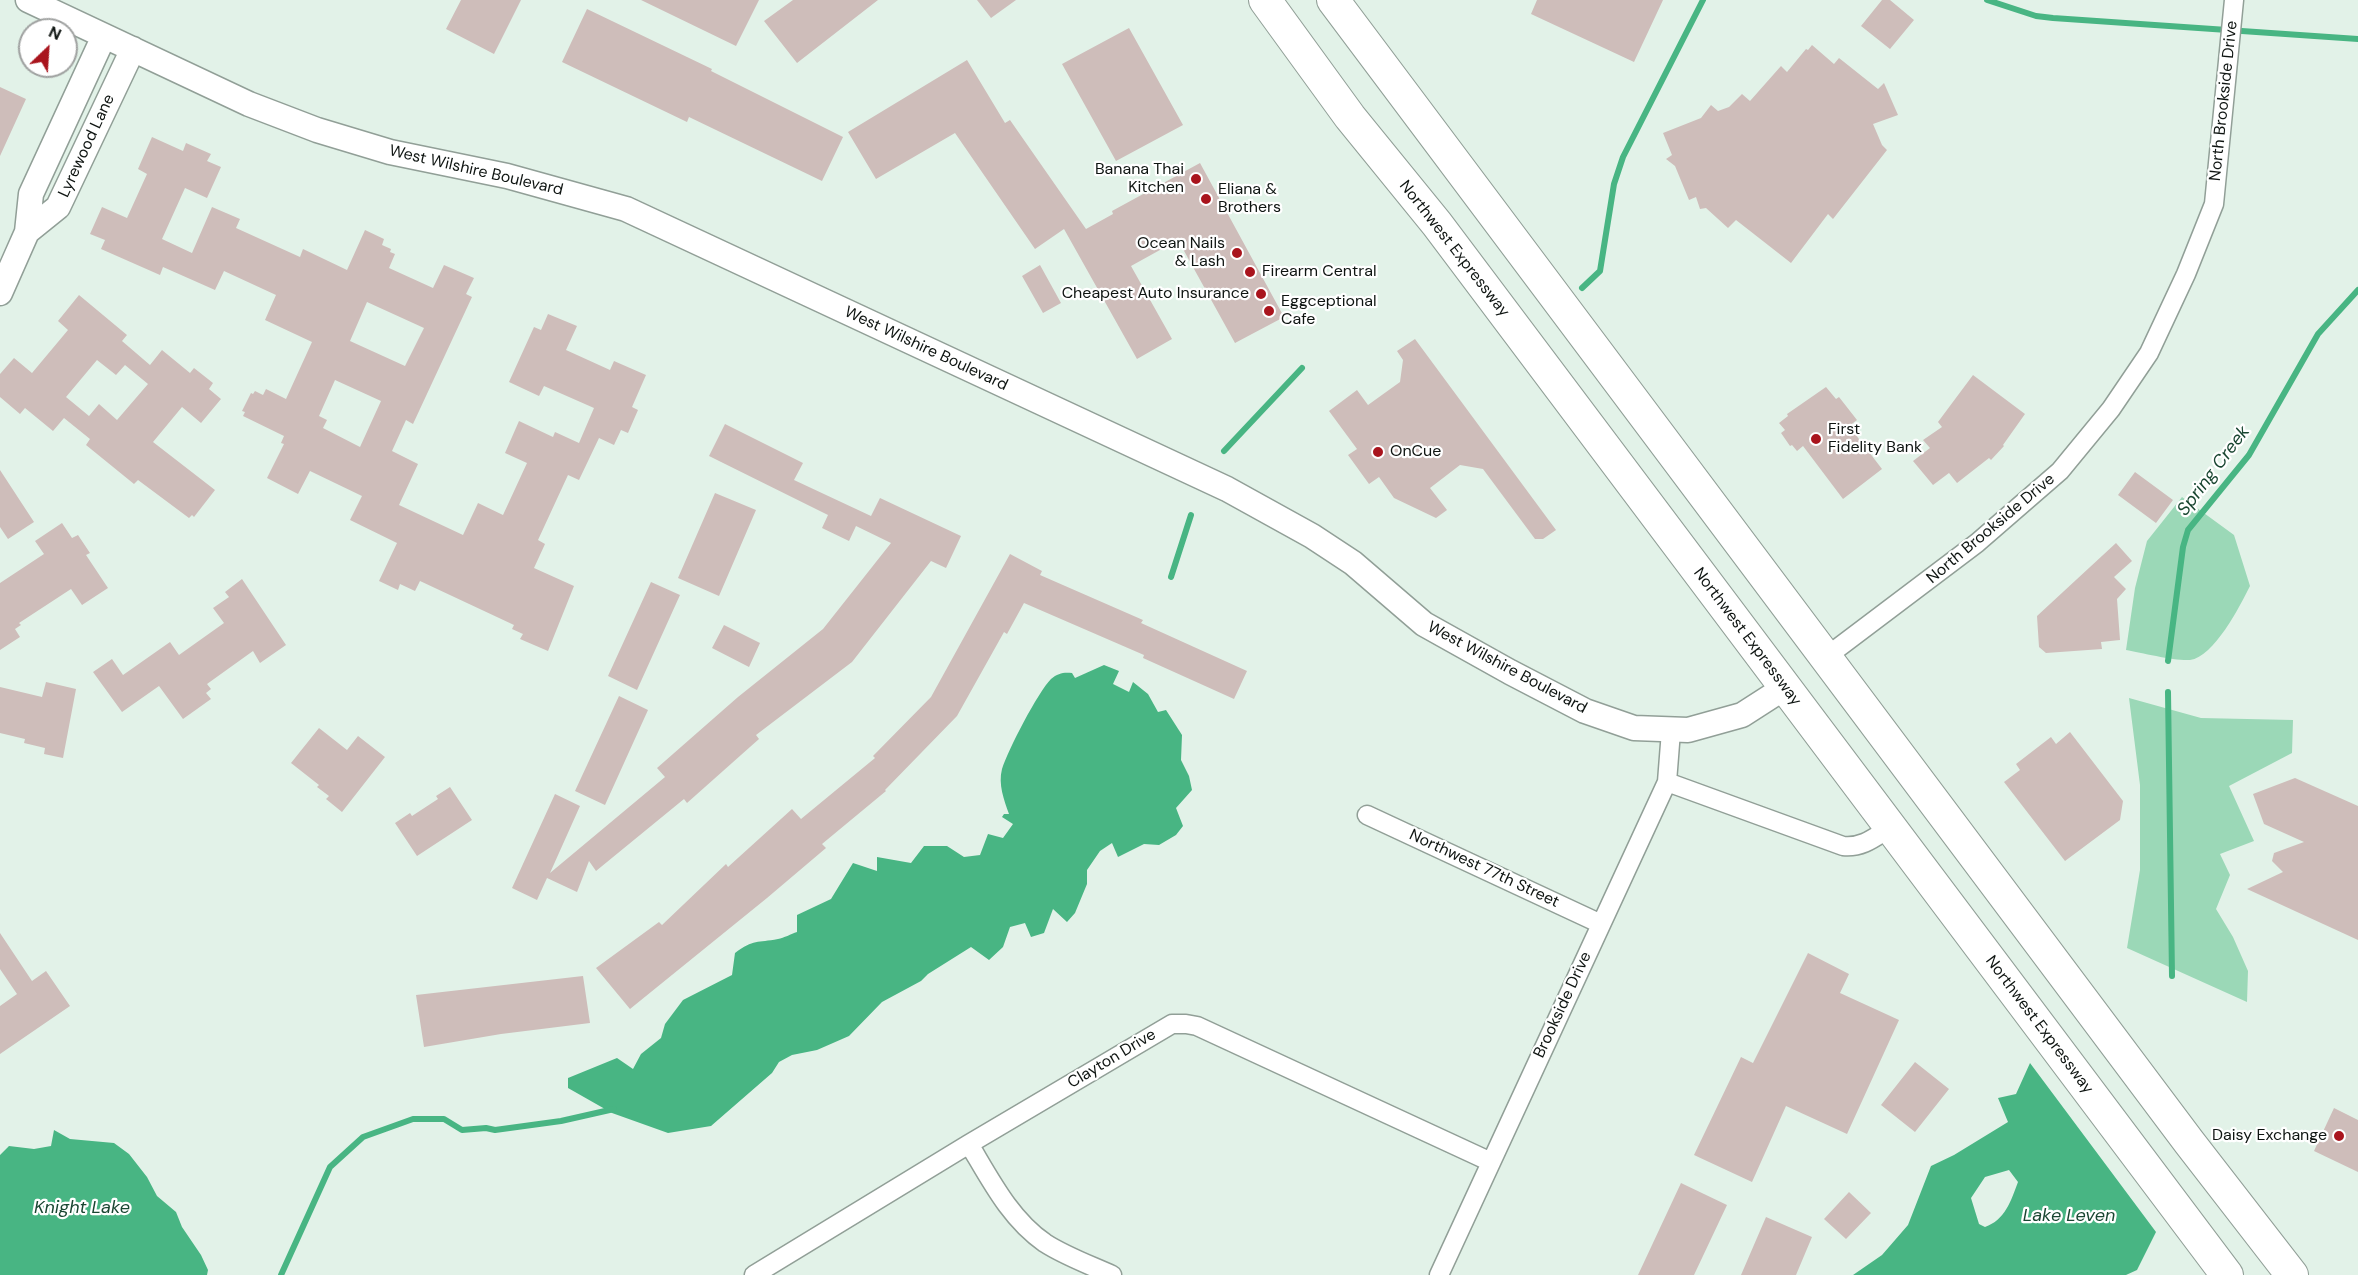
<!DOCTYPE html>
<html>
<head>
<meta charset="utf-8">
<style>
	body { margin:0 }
	#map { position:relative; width:2358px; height:1275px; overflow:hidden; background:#e2f2e8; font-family:"DM Sans",sans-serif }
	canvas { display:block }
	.north { position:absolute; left:18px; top:18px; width:60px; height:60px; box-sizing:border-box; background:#fff; border:2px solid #9fa1a0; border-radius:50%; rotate:25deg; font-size:16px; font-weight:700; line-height:24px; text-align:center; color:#0e1411 }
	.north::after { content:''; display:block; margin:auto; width:21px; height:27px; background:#a9141d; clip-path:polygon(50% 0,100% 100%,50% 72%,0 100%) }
</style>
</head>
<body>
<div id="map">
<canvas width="2358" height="1275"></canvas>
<div class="north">N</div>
</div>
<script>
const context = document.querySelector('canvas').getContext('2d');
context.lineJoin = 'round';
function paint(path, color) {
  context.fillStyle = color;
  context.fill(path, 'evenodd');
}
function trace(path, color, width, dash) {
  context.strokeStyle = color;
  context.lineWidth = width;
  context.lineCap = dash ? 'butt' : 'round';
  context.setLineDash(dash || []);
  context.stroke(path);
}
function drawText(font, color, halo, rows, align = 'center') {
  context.font = font + ' "DM Sans",sans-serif';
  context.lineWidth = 4.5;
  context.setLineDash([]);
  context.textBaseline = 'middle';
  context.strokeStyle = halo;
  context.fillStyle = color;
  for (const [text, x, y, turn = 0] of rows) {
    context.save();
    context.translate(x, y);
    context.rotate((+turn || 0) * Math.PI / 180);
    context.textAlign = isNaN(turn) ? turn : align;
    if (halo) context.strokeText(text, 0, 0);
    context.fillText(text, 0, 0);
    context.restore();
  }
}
paint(new Path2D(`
	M2182,497l52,38 16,51c-10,20 -36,71 -60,74 -15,1 -48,-7 -64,-10l9,-62 12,-47z
	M2129,698l72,20 92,2 -1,33 -63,33 25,55 -34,13 10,21 -14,34 17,28 15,34 -1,31 -120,-54 13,-78v-85z`), '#9bd8b7');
paint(new Path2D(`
	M1104,665l15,6 -6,13 16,8 4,-10 15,12 10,18 8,-2 16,25 -1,25 8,16 3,14 -16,18 7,18 -7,9 -17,10 -15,-1 -26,13 -6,-14 -12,8 -13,19v14l-12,29 -8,9 -14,-13 -9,24 -13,4 -6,-14 -15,4 -7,20 -14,13 -18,-13 -43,27 -7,7 -39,21 -33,34 -32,14 -25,5 -13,7 -7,11 -61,53 -43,7 -56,-20 -44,-25v-10l49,-20 16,11 8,-15 20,-16 4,-14 18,-24 49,-25 3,-22c19,-14 22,-10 43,-14 6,-1 13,-5 19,-7v-17l34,-16 22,-36 24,8v-14l34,6 13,-17h23l17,11 16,-2 8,-21 15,4 10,-14 -11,-7 2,-3h5c-5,-14 -11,-30 -7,-45 6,-19 36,-77 49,-90 7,-6 13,-7 21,-6l3,5z
	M2030,1063l126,169 -19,38 -11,5h-273l29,-20 26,-30 23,-59 23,-11 54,-33 -10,-24 18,-4zM2009,1170l9,12c-7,19 -13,38 -33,45l-6,-3 -8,-26 14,-21z
	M54,1130l16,9 44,4 15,11 18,23 10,19 19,16 6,15 19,28 7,15 -1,5h-207v-120l9,-9 25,3 17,-3z`), '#48b583');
trace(new Path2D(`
	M1987,0l49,16 17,2 305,21
	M1582,288l18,-17 14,-87 9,-27 80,-157
	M1224,451l78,-83
	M1171,577l20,-62
	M2168,661l15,-114 5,-17 61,-75 69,-121 40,-44
	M2168,692l4,284
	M281,1275l49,-108 33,-30 50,-18h31l18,11 24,-2 9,2 66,-9 53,-12`), '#48b583', 6);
paint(new Path2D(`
	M461,0h60l-27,54 -48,-25z
	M641,0h118l-23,46z
	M793,0h85l-81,63 -33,-42z
	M977,0h39l-25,18z
	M1537,0h126l-29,62 -103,-48z
	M1882,0h8l24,20 -24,29 -29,-23z
	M587,9l125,60 -1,2 132,66 -21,44 -133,-64 -2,5 -125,-60z
	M1129,28l54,97 -67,36 -54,-97z
	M1812,45l22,19 5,-6 39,31 6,-6 14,32 -25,9 9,21 5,5 -54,69 -5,-5 -37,49 -55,-43 -8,8 -22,-20 -6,1 -4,-12 -7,3 -14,-34 -9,-7 6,-4 -9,-22 38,-15 10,-13 7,6 11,-4 13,-13 8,7 31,-35 6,6 19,-23 2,1z
	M967,60l38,63 5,-3 76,109 27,-15 -1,-3 88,-48 84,154 -49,26 -57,-103 -47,26 41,73 -35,20 -73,-130 -29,20 -80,-116 -79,46 -28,-47z
	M0,87l26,12 -26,57z
	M152,137l31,14 3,-8 25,11 -4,7 14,6 -14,31 -22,-10 -23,51 30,14 20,-46 28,12 -4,9 64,29 3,-8 44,21 18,-40 19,9 -2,6 9,4 -1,3 5,2 -6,14 44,20 11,-23 30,13 -8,16 6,3 -59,127 -7,-4 -14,31 26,13 -19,41 64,30 15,-32 25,12 24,-52 -22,-10 14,-32 34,16 2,-5 24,11 15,-35 -50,-22 -5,10 -30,-14 25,-55 7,3 7,-16 29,12 -11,24 44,20 4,-9 32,14 -14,32 6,3 -10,23 -7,-3 -7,15 -15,-7 -20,42 -11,-5 -30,65 7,4 -11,24 40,18 -26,65 -28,-12 3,-5 -11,-5 2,-4 -94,-44 -5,10 -15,-7 -2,6 -19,-9 18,-38 -47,-23 12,-24 -52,-25 -12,23 -31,-16 17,-34 -3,-1 3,-7 -41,-20 2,-4 -3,-1 9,-18 2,1 2,-3 8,4 3,-6 20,10 26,-57 -47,-22 11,-25 -52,-24 -9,19 -52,-23 -3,8 -59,-26 4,-9 -15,-6 12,-27 25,11 20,-44 -9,-5zM367,302l57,26 -19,38 -55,-25zM335,380l46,21 -21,46 -37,-19 4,-8 -8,-4z
	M1040,265l21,38 -18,10 -21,-37z
	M79,295l48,40 -5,6 28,24 12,-15 28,23 4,-5 19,15 -4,6 12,10 -20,24 -19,-16 -29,35 62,48 -21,27 -2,-2 -3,3 -51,-38 -4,4 -48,-39 4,-6 -26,-21 -11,13 -28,-23 -5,6 -20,-17v-23l14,-16 18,15 36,-43 -10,-9zM97,360l19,15 9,-10 23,19 -31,36 -18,-16 -10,12 -23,-19z
	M1415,339l141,191 -13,9h-8l-52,-70 -23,-4 -30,23 17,22 -11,8 -42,-20 -15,-21 -10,7 -21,-29 9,-6 -28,-38 28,-21 11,15 32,-23 3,-22 -6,-9z
	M1973,375l52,39 -22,31 1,1 -13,14 -2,-2 -32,25 -8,-10 -16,12 -20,-24 17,-13 -7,-8 19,-13 -4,-5z
	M1826,387l10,12 3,-2 18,23 -8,6 33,43 -39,30 -40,-53 -6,5 -5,-6 -2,1 -9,-13 4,-3 -6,-7 9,-7 -1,-2z
	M725,424l78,39 -9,17 77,36 9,-18 81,38 -15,32 -15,-7 -79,101 -96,73 3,4 -72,64 -3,-4 -88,72 -7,-10 -12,31 -30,-14 -10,22 -25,-12 43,-94 25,12 -30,67 115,-96 -8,-9 81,-71 85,-68 68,-86 -35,-17 -7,15 -27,-13 6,-13 -119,-59z
	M0,470l34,52 -26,17 -8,-12z
	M2135,472l38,28 -17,23 -38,-28z
	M715,493l41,17 -37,86 -41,-18z
	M62,523l10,15 6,-3 12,18 -4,2 22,33 -26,17 -11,-16 -52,34 2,2 -6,4 5,8 -20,13v-67l44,-29 -9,-13z
	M2116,543l16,18 -18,16 12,12 -9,10 3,41 -19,2 1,7 -56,4 -7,-6 -2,-31z
	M1010,554l32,17 -2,4 103,45 -2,3 106,48 -13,28 -91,-41 1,-3 -120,-52 -17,31 -3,-2 -47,84 -72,74 1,1 -64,53 4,4 -59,50 -137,111 -34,-41 63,-46 3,3 64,-61 2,3 64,-58 9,10 74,-61 -2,-2 58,-59z
	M242,579l44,66 -26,18 -7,-12 -46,33 4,5 -5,4 5,6 -28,20 -24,-33 -37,26 -29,-40 19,-13 11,16 47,-33 9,13 45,-32 -11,-15 16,-11 -4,-5z
	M651,582l29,13 -43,95 -29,-14z
	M724,625l36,18 -11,24 -37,-19z
	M46,682l30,7 -13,69 -19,-4 1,-6 -21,-5 1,-4 -25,-6v-46l42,10z
	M619,696l29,14 -43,95 -30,-14z
	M319,728l28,22 11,-14 27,21 -43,55 -16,-13 3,-3 -12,-9 2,-2 -28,-22z
	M2070,732l53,69 -3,19 -55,41 -61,-79 16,-12 -4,-6 35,-27 5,7z
	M2295,778l63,28v134l-111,-51 36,-17 -11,-11 2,-8 30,-11 -40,-18 -11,-30z
	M450,787l22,33 -55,36 -22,-33 15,-10 2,3 26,-17 -2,-3z
	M0,933l32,48 14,-10 24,35 -70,48v-48l17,-12 -17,-25z
	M1808,953l41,21 -9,19 59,27 -52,114 -61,-28 -34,76 -58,-27 47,-98 12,6z
	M583,976l7,47 -89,11 -77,13 -8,-52z
	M1915,1062l34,27 -34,43 -34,-27z
	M2334,1108l24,12v52l-44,-21z
	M1681,1183l46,22 -33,70h-56z
	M1849,1192l22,21 -25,26 -22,-20z
	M1766,1217l46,20 -16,38h-55z`), '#cebdba');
const street = new Path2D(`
	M1826,657l151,-114 83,-72 51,-62 38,-56 37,-79 28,-70 20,-204
	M1667,782l176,64c20,2 32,-9 48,-19
	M1367,815l234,109
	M969,1144c21,35 41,75 76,99 20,13 45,22 67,32
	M754,1275l215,-131 203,-120h14l11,2 294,136
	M1439,1275l228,-493 4,-51`);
const secondary = new Path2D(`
	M28,0l221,104 68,26 73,22 117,24 119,33 601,280 85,47 41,27 71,61 86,48 75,39 49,17 54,2 54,-15 42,-27
	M27,232l31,-25 75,-158
	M0,293l27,-61 4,-38 73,-158`);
const highway = new Path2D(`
	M1265,0l85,117 87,107 790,1051
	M1333,0l856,1142 103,133`);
trace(street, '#919f97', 21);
trace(secondary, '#919f97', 27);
trace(highway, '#919f97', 34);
trace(street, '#fff', 18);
trace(secondary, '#fff', 24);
trace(highway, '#fff', 32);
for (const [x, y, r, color] of [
	[1196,179,6,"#a9141d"],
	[1206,199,6,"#a9141d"],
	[1237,253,6,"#a9141d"],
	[1250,272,6,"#a9141d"],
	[1261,294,6,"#a9141d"],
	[1269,311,6,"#a9141d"],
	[1816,439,6,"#a9141d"],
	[1378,452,6,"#a9141d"],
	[2339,1136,6,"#a9141d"]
]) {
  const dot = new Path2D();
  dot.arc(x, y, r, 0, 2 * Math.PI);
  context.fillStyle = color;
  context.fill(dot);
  trace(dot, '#fff', 2);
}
drawText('16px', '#0e1411', '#fff', [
	["North Brookside Drive",2224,101,-84],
	["Lyrewood Lane",87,146,-65],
	["West Wilshire Boulevard",476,171,13],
	["Northwest Expressway",1454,249,52],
	["West Wilshire Boulevard",926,349,25],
	["North Brookside Drive",1991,529,-40],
	["Northwest Expressway",1747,637,53],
	["West Wilshire Boulevard",1507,668,28],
	["Northwest 77th Street",1484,869,25],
	["Brookside Drive",1563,1005,-65],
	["Northwest Expressway",2039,1025,53],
	["Clayton Drive",1112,1059,-31]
]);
drawText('16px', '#0e1411', '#fff', [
	["Banana Thai",1184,170,"right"],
	["Kitchen",1184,188,"right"],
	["Eliana &",1218,190],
	["Brothers",1218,208],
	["Ocean Nails",1225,244,"right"],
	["& Lash",1225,262,"right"],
	["Firearm Central",1262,272],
	["Cheapest Auto Insurance",1249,294,"right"],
	["Eggceptional",1281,302],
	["Cafe",1281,320],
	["First",1828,430],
	["Fidelity Bank",1828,448],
	["OnCue",1390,452],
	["Daisy Exchange",2327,1136,"right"]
], 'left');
drawText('italic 18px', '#194631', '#fff', [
	["Spring Creek",2214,471,-53],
	["Knight Lake",82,1208],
	["Lake Leven",2069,1216]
]);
</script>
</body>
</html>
